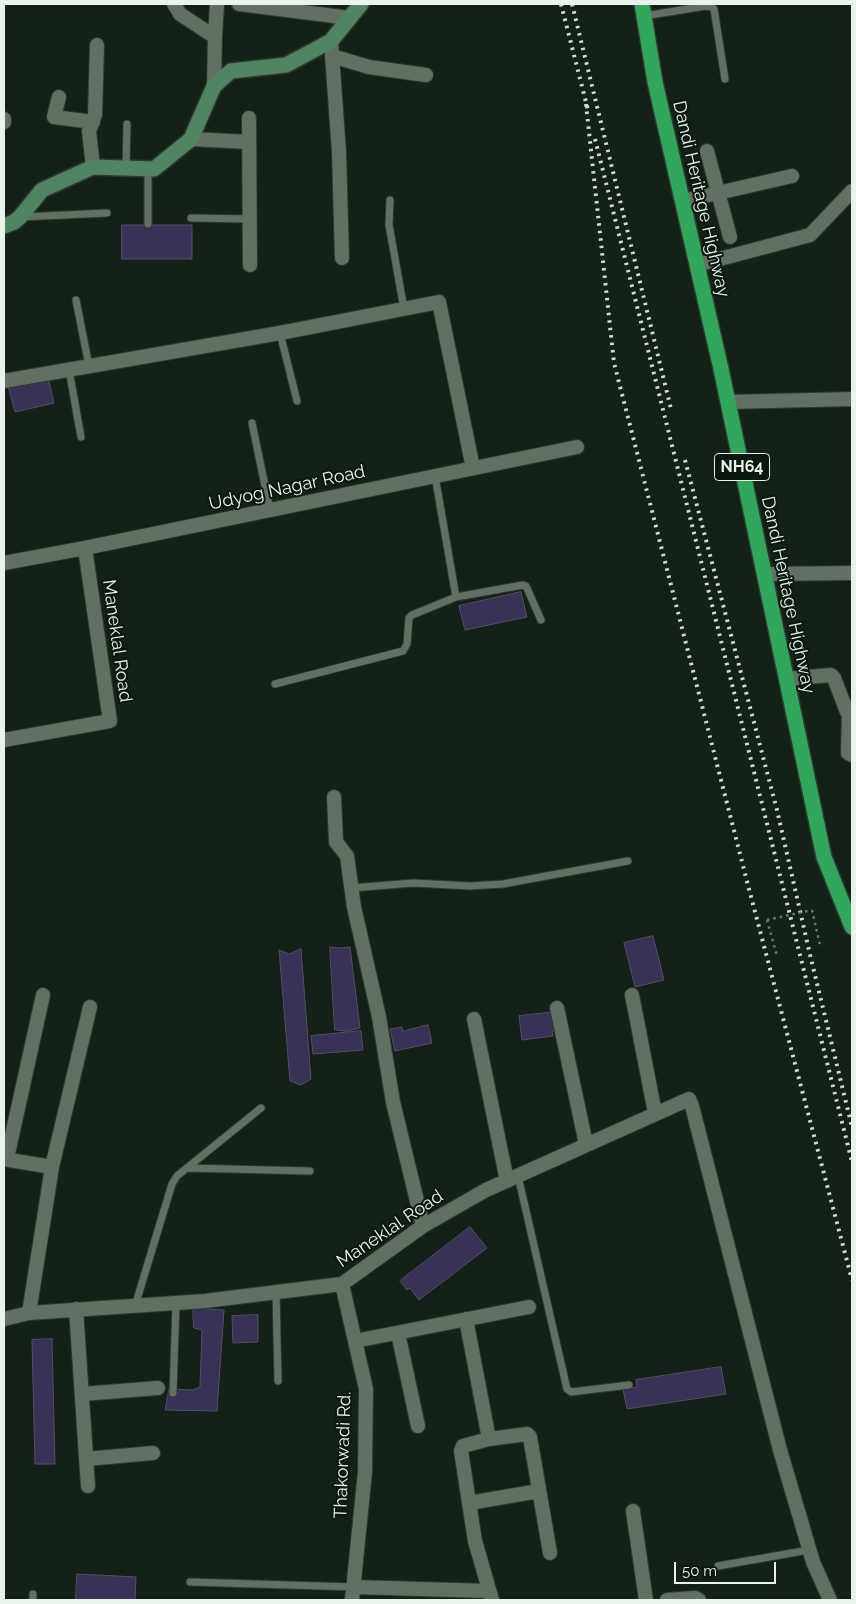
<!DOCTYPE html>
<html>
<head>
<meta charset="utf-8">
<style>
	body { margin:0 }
	#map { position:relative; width:856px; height:1604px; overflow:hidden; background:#132116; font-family:Raleway,sans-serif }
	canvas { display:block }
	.frame { position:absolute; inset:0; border:5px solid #eaf3eb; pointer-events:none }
	.scale { position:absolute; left:674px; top:1562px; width:102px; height:22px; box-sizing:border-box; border:2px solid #eaf3eb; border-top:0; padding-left:6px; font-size:15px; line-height:18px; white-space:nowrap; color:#eaf3eb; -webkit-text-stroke:4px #0a180d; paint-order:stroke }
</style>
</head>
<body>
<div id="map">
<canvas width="856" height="1604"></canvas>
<div class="frame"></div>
<div class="scale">50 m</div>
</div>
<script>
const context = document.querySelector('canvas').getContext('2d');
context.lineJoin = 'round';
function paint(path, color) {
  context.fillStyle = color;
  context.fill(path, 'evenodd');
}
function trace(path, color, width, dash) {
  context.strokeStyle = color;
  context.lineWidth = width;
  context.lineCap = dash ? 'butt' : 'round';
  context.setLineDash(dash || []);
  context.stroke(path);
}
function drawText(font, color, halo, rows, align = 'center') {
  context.font = font + ' Raleway,sans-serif';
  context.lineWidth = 4;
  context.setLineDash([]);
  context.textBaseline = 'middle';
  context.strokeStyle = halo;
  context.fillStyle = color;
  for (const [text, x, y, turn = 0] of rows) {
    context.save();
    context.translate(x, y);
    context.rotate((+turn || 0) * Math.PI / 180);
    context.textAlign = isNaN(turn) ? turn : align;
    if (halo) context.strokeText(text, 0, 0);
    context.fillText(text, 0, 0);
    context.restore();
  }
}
const building = new Path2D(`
	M122,225h70v34h-70z
	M48,377l6,26 -39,9 -7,-26z
	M521,592l6,25 -62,13 -6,-24z
	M653,936l11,44 -29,7 -11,-44z
	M330,947l9,1 11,-1 10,81 -14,3 -11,-1z
	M301,949l10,130 -10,6 -11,-4 -11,-131 10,4z
	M555,1012l2,19h-5l1,5 -31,4 -3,-24z
	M428,1025l4,18 -37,8 -5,-22 12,-2 1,4z
	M361,1031l2,19 -50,4 -2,-18z
	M470,1227l17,21 -68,52 -9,-12 -3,2 -7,-9z
	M193,1308l31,2 -7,101 -52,-1 4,-21 24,1 7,-3 2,-57 -8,-2z
	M258,1315v27l-25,1 -1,-27z
	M52,1339l3,125h-20l-3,-124z
	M721,1367l5,27 -99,15 -4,-20 14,-2 -1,-7z
	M77,1574l59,3 -1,23h-59z`);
paint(building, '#393157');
trace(building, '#525061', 1);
const service = new Path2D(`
	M644,16l62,-10 5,1 3,2 11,70
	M126,168l1,-44
	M148,168v56
	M390,200l-1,25 15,84
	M22,217l85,-4
	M191,218l59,1
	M76,300l13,66
	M280,333l17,68
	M69,370l12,67
	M252,423l18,87
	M456,597l67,-12 3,1 15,34
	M275,684l128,-33 4,-7 2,-26 3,-3 44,-18 -21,-121
	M351,888l63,-5 56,3 33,-2 125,-23
	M187,1168l123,3
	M518,1176l49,213 4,3 58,-7
	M276,1292l2,89
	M135,1306l37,-122 5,-8 84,-68
	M173,1393l3,-90
	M718,1566l91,-16
	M190,1582l164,5
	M33,1600v-6`);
const minor = new Path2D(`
	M174,4l6,10 35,23 -1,49
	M239,4l111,14
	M215,37l2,-33
	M331,41l8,111 3,106
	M332,56l37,11 57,8
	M59,97l-5,20 39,5
	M249,118l1,147
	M4,122v-3
	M191,139l58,3
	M707,151l23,86
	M93,167l-4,-36 6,-16 2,-70
	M683,201l109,-25
	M697,265l113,-30 42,-44
	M4,381l276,-48 159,-31 34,166
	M728,402l124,-3
	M4,563l81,-15 492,-101
	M764,574l88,-1
	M786,679l45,-4 3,3 13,34 5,2
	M849,714l-1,39 4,2
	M4,740l106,-19 -25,-173
	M334,797l2,45 11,14 7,51 25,110 14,85 30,124
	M43,995l-36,163 2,2 43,7
	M632,995l23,118
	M557,1008l29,136
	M474,1019l33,162
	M342,1284l24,105 -1,83 -13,128
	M76,1309l12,177
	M29,1313l23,-146 38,-160
	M4,1319l25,-6 176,-12 137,-17 81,-58 63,-36 203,-91 3,7 88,344 33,112 17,38
	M466,1319l23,120 -26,7 -2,5 14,90 17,59
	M398,1333l20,93
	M355,1341l174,-34
	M82,1394l76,-6
	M489,1439l38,-5 3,3 20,116
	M86,1459l67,-6
	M469,1503l70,-12
	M633,1511l13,89
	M354,1587l135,4
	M667,1600l28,-2 4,2`);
const secondary = new Path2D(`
	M4,226l10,-4 6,-5 22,-27 51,-23 61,2 37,-30 23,-53 17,-15 55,-6 45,-24 30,-37`);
const trunk = new Path2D(`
	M642,4l13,78 66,287 103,488 28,70`);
trace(service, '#303931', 9);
trace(minor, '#303931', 16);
trace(secondary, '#303931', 18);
trace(trunk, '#303931', 18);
trace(new Path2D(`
	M812,910l8,35
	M767,920l10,36`), '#6c786e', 2.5, [2.5, 4]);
trace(service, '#617063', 7);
trace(minor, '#617063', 14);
trace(secondary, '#4f8560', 15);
trace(trunk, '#31a75b', 15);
trace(new Path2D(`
	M561,4l27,106
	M572,4l99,405
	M586,104l28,259 135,526 103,391
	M595,139l257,1023
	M685,460l92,350 34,149 41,168`), '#d1dad2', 4, [2.5, 5]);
trace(new Path2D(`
	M767,920l45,-10`), '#6c786e', 2.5, [2.5, 4]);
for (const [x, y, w] of [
	[742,467,55]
]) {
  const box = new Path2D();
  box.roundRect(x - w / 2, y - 13.5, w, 27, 4);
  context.fillStyle = '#0a180d';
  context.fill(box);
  trace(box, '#eaf3eb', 1);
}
drawText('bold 16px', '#eaf3eb', null, [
	["NH64",742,467]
]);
drawText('18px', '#eaf3eb', '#0a180d', [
	["Dandi Heritage Highway",701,199,77],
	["Udyog Nagar Road",287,488,-12],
	["Dandi Heritage Highway",788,595,78],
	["Maneklal Road",117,641,82],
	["Maneklal Road",390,1229,-34],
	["Thakorwadi Rd.",343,1455,-88]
]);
</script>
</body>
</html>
